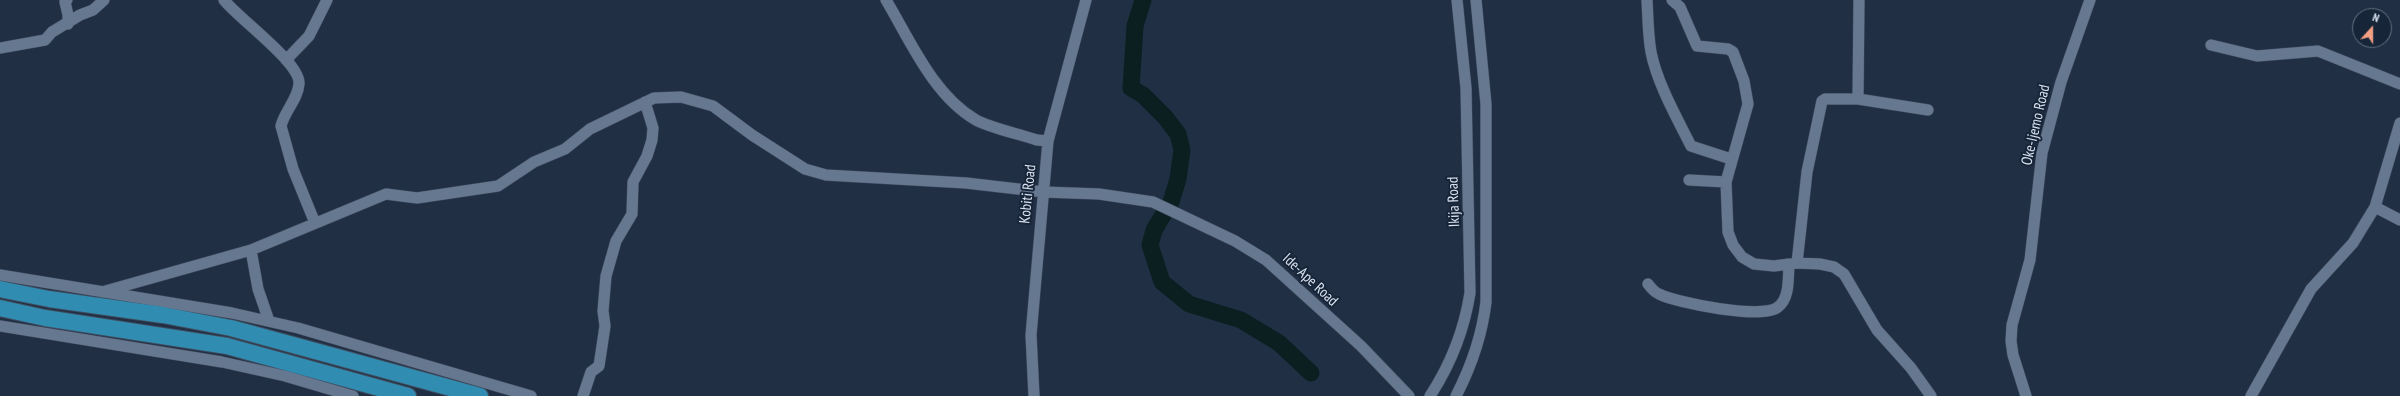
<!DOCTYPE html>
<html>
<head>
<meta charset="utf-8">
<style>
	body { margin:0 }
	#map { position:relative; width:2400px; height:396px; overflow:hidden; background:#212f44; font-family:"PT Sans Narrow",sans-serif }
	canvas { display:block }
	.north { position:absolute; left:2352px; top:8px; width:40px; height:40px; box-sizing:border-box; background:#172539; border:1px solid #657182; border-radius:50%; rotate:21deg; font-size:11px; font-weight:700; line-height:16px; text-align:center; color:#d9e2f0 }
	.north::after { content:''; display:block; margin:auto; width:14px; height:18px; background:#f39f83; clip-path:polygon(50% 0,100% 100%,50% 72%,0 100%) }
</style>
</head>
<body>
<div id="map">
<canvas width="2400" height="396"></canvas>
<div class="north">N</div>
</div>
<script>
const context = document.querySelector('canvas').getContext('2d');
context.lineJoin = 'round';
function trace(path, color, width, dash) {
  context.strokeStyle = color;
  context.lineWidth = width;
  context.lineCap = dash ? 'butt' : 'round';
  context.setLineDash(dash || []);
  context.stroke(path);
}
function drawText(font, color, halo, rows, align = 'center') {
  context.font = font + ' "PT Sans Narrow",sans-serif';
  context.lineWidth = 4;
  context.setLineDash([]);
  context.textBaseline = 'middle';
  context.strokeStyle = halo;
  context.fillStyle = color;
  for (const [text, x, y, turn = 0] of rows) {
    context.save();
    context.translate(x, y);
    context.rotate((+turn || 0) * Math.PI / 180);
    context.textAlign = isNaN(turn) ? turn : align;
    if (halo) context.strokeText(text, 0, 0);
    context.fillText(text, 0, 0);
    context.restore();
  }
}
trace(new Path2D(`
	M1143,0l-8,26 -4,62 12,7 22,22 13,17 4,16 -4,29 -7,23 -17,28 -4,15 12,37 27,22 52,16 38,23 32,30`), '#0b1f20', 17);
const minor = new Path2D(`
	M67,0l-2,2 3,13v9
	M224,0c15,19 77,63 75,84 -1,15 -15,28 -18,42l12,43 22,54
	M886,0c24,40 47,95 90,120 14,8 44,14 61,20l11,1
	M1647,0c1,18 1,35 4,52 6,31 26,66 40,94l40,13
	M1672,0l8,7 17,39 31,3 5,3 11,29 4,23 -22,78 2,50 5,13 9,12 12,7 20,2 23,-3 23,1 14,3 10,7 33,56 34,38 20,28
	M2211,45l46,11 61,-5 82,33
	M0,48l45,-8 7,-8 28,-17 13,-5 11,-10
	M286,60l23,-24 18,-36
	M1858,99l1,-99
	M1689,180l37,2
	M2375,207l25,13
	M251,250l7,39 11,32
	M1797,263l10,-91 15,-71 3,-2h33l70,11
	M0,275l232,38 66,15 233,68
	M1648,284c3,4 6,8 11,10 18,9 104,26 119,13 12,-9 10,-29 11,-43
	M102,292l149,-42 135,-56 31,4 81,-12 36,-24 31,-13 25,-20 64,-31 27,-1 32,9 39,29 53,34 21,6 140,8 78,9 55,2 54,8 82,39 31,19 95,86 48,50
	M0,326l222,36 63,14 68,20
	M583,396l8,-24 8,-6 6,-40 -2,-15 3,-35 10,-35 16,-27 1,-32 14,-26 5,-16 1,-12 -8,-26
	M1034,396l-3,-61 17,-194 38,-141
	M1430,396c21,-32 34,-65 40,-103l-4,-205 -9,-88
	M1456,396c16,-31 26,-60 30,-94v-198l-10,-104
	M2026,396l-13,-41 -2,-14 1,-16 18,-65 12,-107 19,-71 29,-82
	M2251,396l60,-107 42,-46 22,-36 25,-84`);
const highway = new Path2D(`
	M0,289l49,10 114,16 68,13 249,68
	M0,308l45,10 182,28 181,50`);
trace(minor, '#3f4b5d', 12);
trace(highway, '#3f4b5d', 18);
trace(minor, '#667790', 11);
trace(highway, '#318cb1', 16);
drawText('15px', '#d9e2f0', '#172539', [
	["Oke-Ijemo Road",2036,125,-77],
	["Kobiti Road",1028,194,-84],
	["Ikija Road",1454,202,-92],
	["Ide-Ape Road",1310,280,43]
]);
</script>
</body>
</html>
